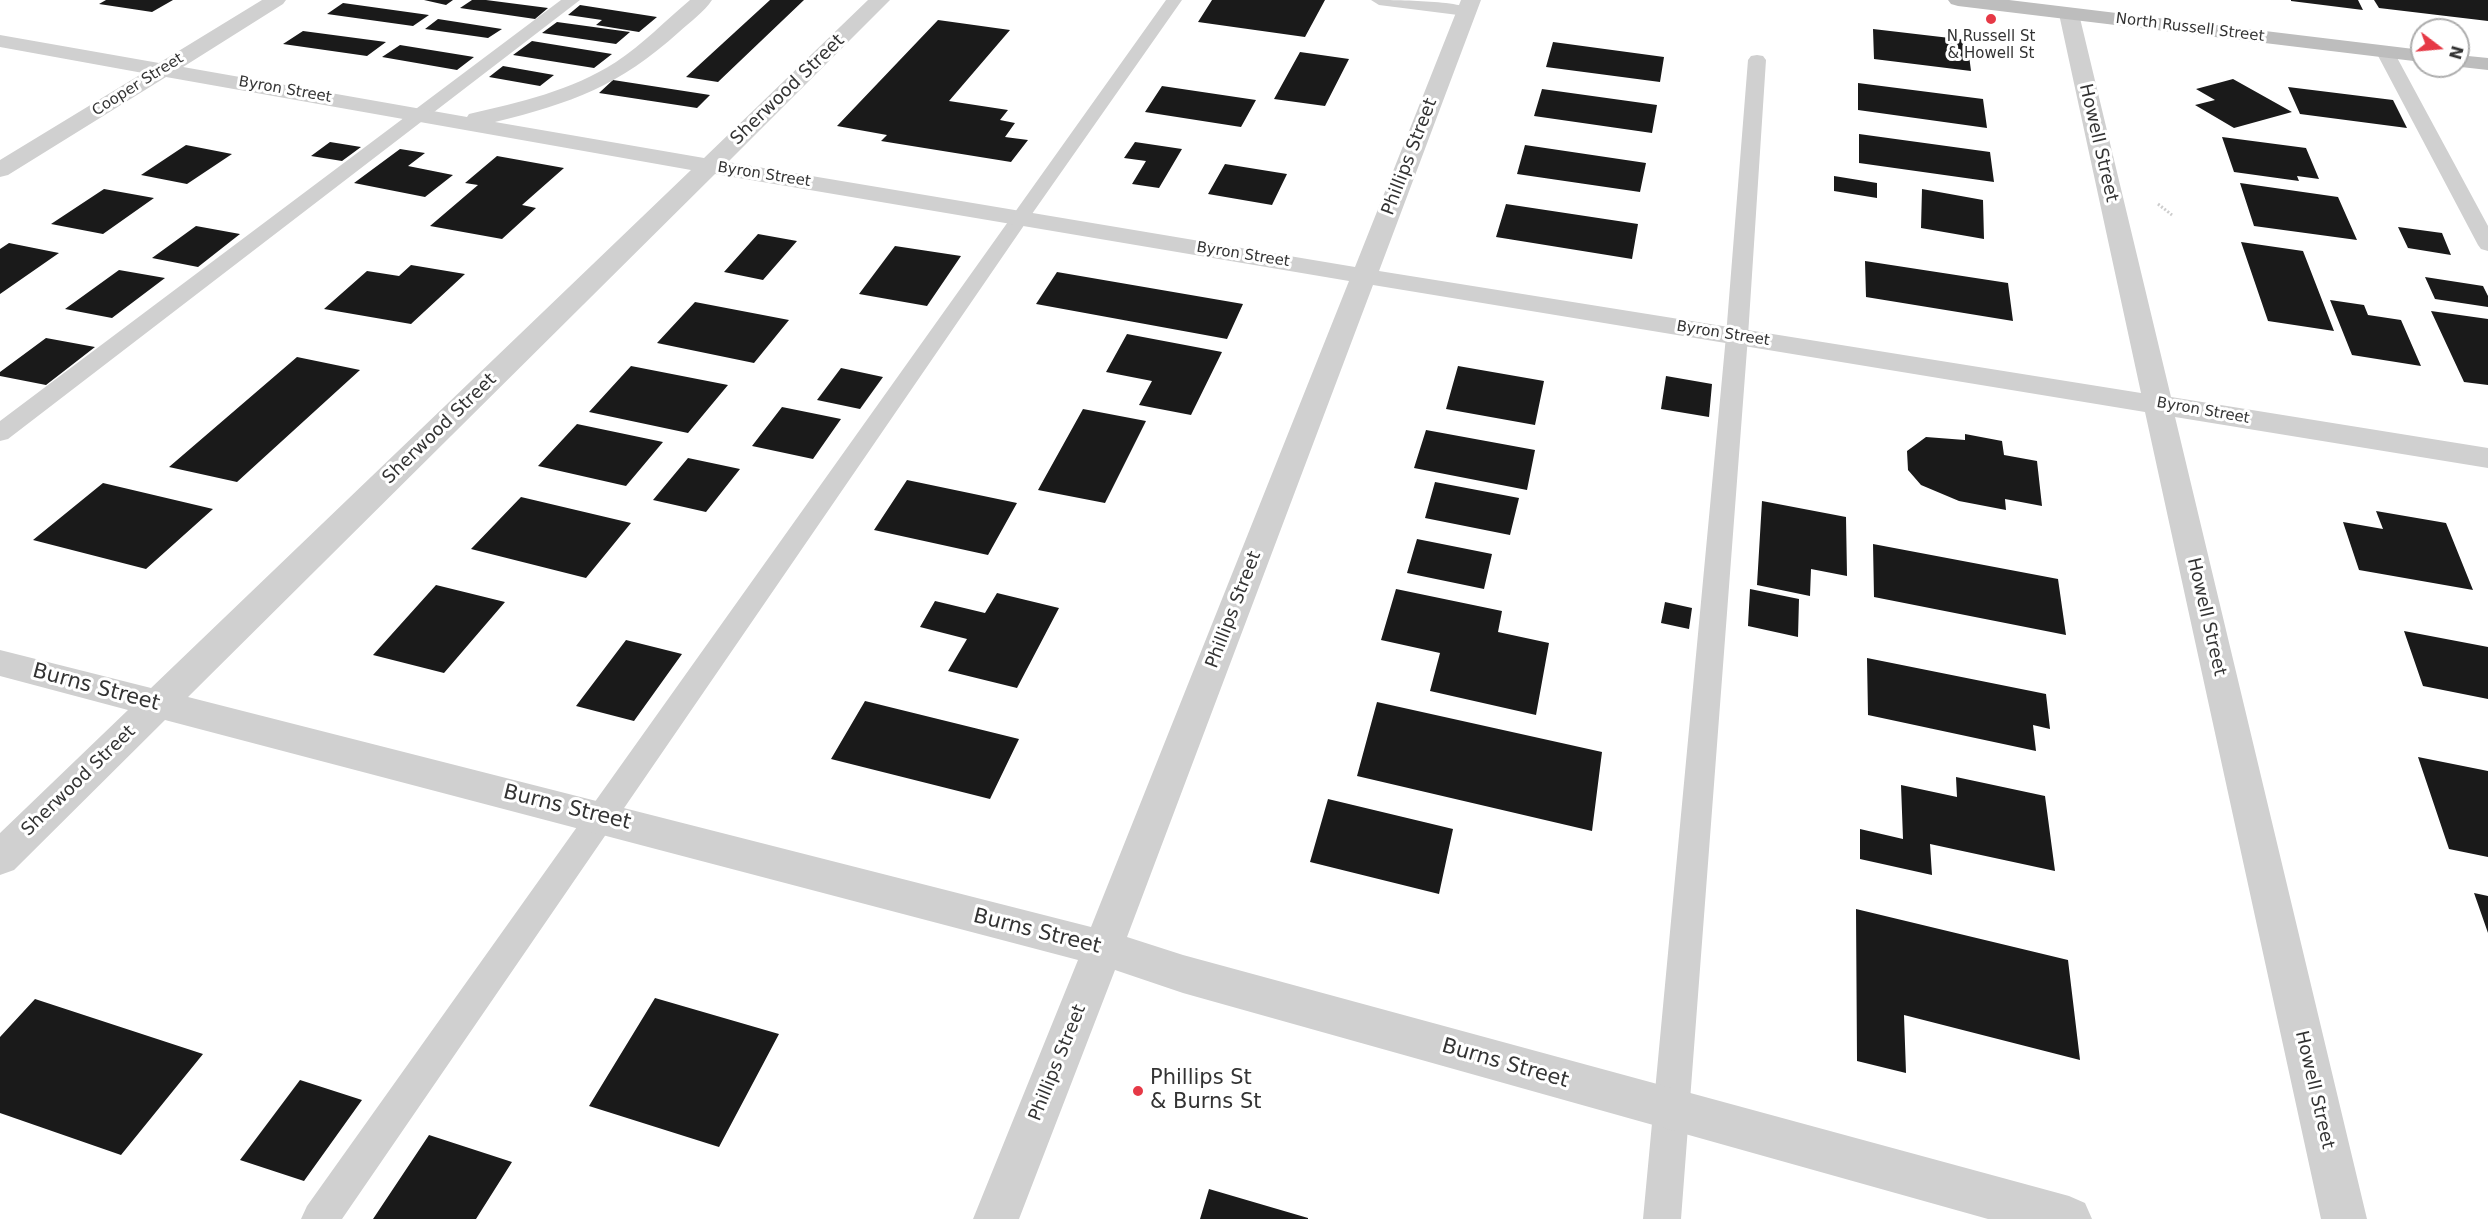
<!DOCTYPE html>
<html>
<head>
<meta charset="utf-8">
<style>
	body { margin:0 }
	#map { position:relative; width:2488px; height:1219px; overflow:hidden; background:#fff; font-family:"DejaVu Sans",sans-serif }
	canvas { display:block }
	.north { position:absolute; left:2410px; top:18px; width:60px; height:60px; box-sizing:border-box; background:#fff; border:2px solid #adadad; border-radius:50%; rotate:106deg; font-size:16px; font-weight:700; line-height:24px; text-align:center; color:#333 }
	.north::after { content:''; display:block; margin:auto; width:21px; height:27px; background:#e63946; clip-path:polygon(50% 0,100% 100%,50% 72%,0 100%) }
</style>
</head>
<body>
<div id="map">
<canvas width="2488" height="1219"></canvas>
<div class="north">N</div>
</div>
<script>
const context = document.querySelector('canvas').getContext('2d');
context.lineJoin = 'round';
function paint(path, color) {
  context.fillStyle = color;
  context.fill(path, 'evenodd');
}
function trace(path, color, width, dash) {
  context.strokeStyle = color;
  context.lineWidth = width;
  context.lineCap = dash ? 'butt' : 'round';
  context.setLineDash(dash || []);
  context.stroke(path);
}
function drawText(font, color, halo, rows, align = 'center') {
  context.font = font + ' "DejaVu Sans",sans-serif';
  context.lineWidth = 6;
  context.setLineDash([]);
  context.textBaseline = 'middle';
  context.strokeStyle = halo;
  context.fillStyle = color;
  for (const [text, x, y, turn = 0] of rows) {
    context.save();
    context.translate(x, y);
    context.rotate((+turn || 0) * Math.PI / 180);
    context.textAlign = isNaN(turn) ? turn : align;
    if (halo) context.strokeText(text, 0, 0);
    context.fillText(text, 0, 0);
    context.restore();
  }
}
paint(new Path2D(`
	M106,0h67l-21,12 -53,-8z
	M424,0h29l-7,5z
	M472,0h14l62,8 -13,11 -75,-11z
	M770,0h34l-86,82 -32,-5z
	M1212,0h113l-20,37 -107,-15z
	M2291,0h67l5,10 -72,-9z
	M2374,0h114v21l-109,-13z
	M343,3l86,12 -16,11 -86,-12z
	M580,5l77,12 -18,15 -43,-7 6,-5 -34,-5z
	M438,19l64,10 -14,9 -63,-9z
	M938,20l72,10 -61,71 59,9 -8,10 15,3 -10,14 23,3 -17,22 -130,-21 6,-6 -50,-9z
	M557,22l73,10 -14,12 -74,-11z
	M1873,29l94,11 4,31 -97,-12z
	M303,31l83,11 -19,14 -84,-12z
	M532,41l80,13 -18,14 -81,-13z
	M1553,42l111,15 -4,25 -114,-15z
	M400,45l74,12 -17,13 -75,-13z
	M1300,52l49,7 -24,47 -51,-7z
	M503,66l51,9 -14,11 -51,-9z
	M2233,79l59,33 -58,16 -39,-23 20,-5 -19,-11z
	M613,80l97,15 -13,13 -98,-15z
	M1858,83l125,16 4,29 -129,-18z
	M1162,86l94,14 -15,27 -96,-15z
	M2288,87l105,13 14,28 -107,-14z
	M1542,89l115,16 -5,28 -118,-17z
	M1859,134l131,18 4,30 -135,-19z
	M2222,137l84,11 13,31 -22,-3 2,5 -65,-9z
	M330,142l31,5 -19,14 -31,-5z
	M1135,142l47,7 -23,39 -27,-4 14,-23 -22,-3z
	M186,145l46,9 -45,30 -46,-9z
	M1525,145l121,18 -6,29 -123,-18z
	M400,149l25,4 -17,13 45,9 -28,22 -71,-14z
	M497,156l67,12 -42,37 14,3 -34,31 -72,-13 48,-41 -13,-2z
	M1225,164l62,10 -15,31 -64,-11z
	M1834,176l43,7v15l-43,-7z
	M2240,183l98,14 19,43 -103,-14z
	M104,189l50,9 -51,36 -52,-10z
	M1922,189l61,11 1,39 -63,-11z
	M1506,204l132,20 -6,35 -136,-22z
	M196,226l44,8 -42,33 -46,-9z
	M2398,227l44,6 9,22 -43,-7z
	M758,234l39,7 -34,39 -39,-8z
	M2241,242l62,9 31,80 -66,-10z
	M9,243l50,10 -59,41v-45z
	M895,246l66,10 -34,50 -68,-12z
	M1865,261l143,22 5,38 -147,-24z
	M411,265l54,9 -54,50 -87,-15 43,-38 32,5z
	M119,270l46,8 -53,40 -47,-9z
	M1057,272l186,32 -16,35 -191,-35z
	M2425,277l58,9 5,10v11l-53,-8z
	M2330,300l34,5 4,10 33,5 20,46 -69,-11z
	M695,302l94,18 -35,43 -97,-20z
	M2431,311l57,8v66l-24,-3z
	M1127,334l95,18 -31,63 -52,-10 13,-24 -46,-9z
	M46,338l49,9 -49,38 -46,-9v-4z
	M297,357l63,13 -123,112 -68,-15z
	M631,366l97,19 -40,48 -99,-21z
	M1458,366l86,15 -9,44 -89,-16z
	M841,368l42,9 -23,32 -43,-9z
	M1666,376l46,8 -3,33 -48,-8z
	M782,407l59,12 -28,40 -61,-13z
	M1083,409l63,12 -41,82 -67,-13z
	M577,424l86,18 -37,44 -88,-20z
	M1426,430l109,20 -8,40 -113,-22z
	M1965,434l37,7 2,14 33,6 5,45 -37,-7 1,11 -47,-9 -38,-16 -13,-15 -1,-19 19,-14 39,3z
	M688,458l52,11 -34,43 -53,-12z
	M907,480l110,23 -29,52 -114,-25z
	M1435,482l84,16 -9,37 -85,-17z
	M103,483l110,26 -67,60 -113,-29z
	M521,497l110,26 -45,55 -115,-29z
	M1762,501l84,16 1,59 -36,-7 -1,27 -53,-11z
	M2376,511l70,12 27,67 -114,-20 -16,-48 40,7z
	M1417,539l75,15 -8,35 -77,-16z
	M1873,544l185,35 8,56 -192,-38z
	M436,585l69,17 -61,71 -71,-18z
	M1396,589l106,22 -4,21 51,11 -13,72 -106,-24 10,-38 -59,-13z
	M1750,589l49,10 -1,38 -50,-11z
	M997,593l62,15 -42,80 -69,-17 19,-32 -47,-12 15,-26 50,12z
	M1665,602l27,6 -3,21 -28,-6z
	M2404,631l84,16v52l-65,-13z
	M626,640l56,14 -48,67 -58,-15z
	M1867,658l179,36 4,35 -17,-4 3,26 -168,-36z
	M865,701l154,38 -29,60 -159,-40z
	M1377,702l225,50 -10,79 -235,-55z
	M2418,757l70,14v86l-39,-8z
	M1956,777l89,19 10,75 -125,-27 2,31 -72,-16v-30l43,10 -2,-54 56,12z
	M1328,799l125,30 -14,65 -129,-32z
	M2474,893l14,3v37z
	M1856,909l212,51 12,100 -176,-45 2,58 -49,-12z
	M655,998l124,36 -60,113 -130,-41z
	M35,999l168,55 -82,101 -121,-42v-76z
	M300,1080l62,20 -58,81 -64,-21z
	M429,1135l83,27 -36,57h-103z
	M1209,1189l99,29v1h-108z`), '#1a1a1a');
trace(new Path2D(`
	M2158,204l14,11`), '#cdcdcd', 3, [2, 2]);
paint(new Path2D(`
	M561,0h19l-572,439 -8,2v-20z
	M1166,0h16l-155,221 -685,998h-41l6,-13z
	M1371,0c18,0 94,0 103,11l-8,5 -87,-11z
	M2385,47l6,1 3,4 94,174v25l-7,-2 -3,-4 -102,-193 3,-4z
	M1757,55l6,1 3,4 -18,276 -67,883h-38l83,-883 22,-276 3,-4z`), '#d0d0d0');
paint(new Path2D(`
	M262,0h24l-3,4 -100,63 284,50 2,-3c51,-12 102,-23 147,-52 27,-18 49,-41 74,-62h22c-8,12 -22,22 -33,32 -60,54 -107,71 -184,90l209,36 164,-158h22l-162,162 627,105 106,-267h20l-102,271 762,122 -82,-379 3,-4 7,-2 7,2 3,4 92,383 317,51v20l-313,-51 192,802h-46l-176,-807 -772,-127 -246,652 56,18 886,241 16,7 7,16h-104l-805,-226 -68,-23 -96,249h-46l105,-259 -913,-240 -151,150 -14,5v-42l128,-123 -128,-34v-26l151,38 540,-518 -525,-93 -158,98 -8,2v-17l143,-87 -143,-26v-12l159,28zM715,174l634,107 -258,646 -903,-230z`), '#d0d0d0');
paint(new Path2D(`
	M1948,0h61l413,50v12l-464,-56 -7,-2z
	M2458,55l30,3v12l-36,-4h6z`), '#bdbdbd');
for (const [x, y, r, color] of [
	[1991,19,6,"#e63946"],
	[1138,1091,6,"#e63946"]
]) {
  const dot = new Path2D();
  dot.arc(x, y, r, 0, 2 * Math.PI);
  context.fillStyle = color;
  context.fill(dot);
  trace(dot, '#fff', 2);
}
drawText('15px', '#333', '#fff', [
	["North Russell Street",2190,28,7],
	["Cooper Street",138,85,-32],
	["Byron Street",285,90,10],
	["Byron Street",764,175,9],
	["Byron Street",1243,255,9],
	["Byron Street",1723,334,9],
	["Byron Street",2203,411,10]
]);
drawText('15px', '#333', '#fff', [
	["N Russell St",1991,37],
	["& Howell St",1991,54]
]);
drawText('18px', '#333', '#fff', [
	["Sherwood Street",788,90,-44],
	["Howell Street",2098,143,77],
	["Phillips Street",1410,157,-69],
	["Sherwood Street",440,429,-44],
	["Phillips Street",1234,610,-69],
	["Howell Street",2206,617,77],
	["Sherwood Street",79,781,-44],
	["Phillips Street",1058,1063,-68],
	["Howell Street",2314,1090,77]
]);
drawText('21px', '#333', '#fff', [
	["Burns Street",96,688,15],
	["Burns Street",567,808,14],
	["Burns Street",1037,932,14],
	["Burns Street",1505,1064,16]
]);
drawText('21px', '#333', '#fff', [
	["Phillips St",1150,1079],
	["& Burns St",1150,1103]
], 'left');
</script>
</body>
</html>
